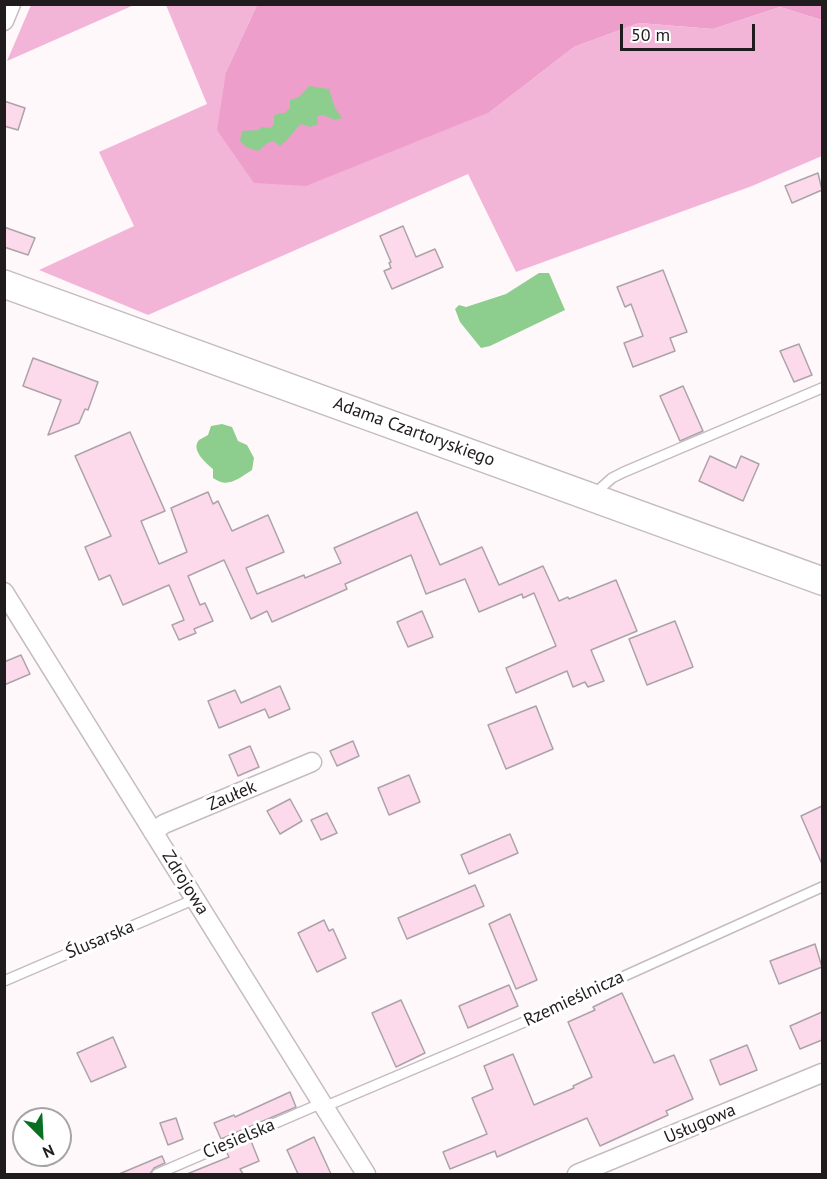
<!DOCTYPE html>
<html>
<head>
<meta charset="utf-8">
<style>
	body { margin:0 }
	#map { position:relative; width:827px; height:1179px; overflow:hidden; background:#fef8fb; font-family:"PT Sans",sans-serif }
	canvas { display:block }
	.frame { position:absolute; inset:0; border:6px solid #201c1e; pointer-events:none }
	.north { position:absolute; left:12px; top:1107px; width:60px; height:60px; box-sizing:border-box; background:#fff; border:2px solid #a6a4a5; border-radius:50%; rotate:156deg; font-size:16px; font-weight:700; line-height:24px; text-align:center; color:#201c1e }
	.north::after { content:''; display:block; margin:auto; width:21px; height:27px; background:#0a7021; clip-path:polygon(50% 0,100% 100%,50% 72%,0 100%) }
	.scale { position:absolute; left:620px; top:24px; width:135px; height:27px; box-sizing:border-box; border:3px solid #201c1e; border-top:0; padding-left:8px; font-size:18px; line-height:21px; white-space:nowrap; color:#201c1e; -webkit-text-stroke:4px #fff; paint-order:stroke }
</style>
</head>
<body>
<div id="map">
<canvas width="827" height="1179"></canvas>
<div class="frame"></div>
<div class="north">N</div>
<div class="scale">50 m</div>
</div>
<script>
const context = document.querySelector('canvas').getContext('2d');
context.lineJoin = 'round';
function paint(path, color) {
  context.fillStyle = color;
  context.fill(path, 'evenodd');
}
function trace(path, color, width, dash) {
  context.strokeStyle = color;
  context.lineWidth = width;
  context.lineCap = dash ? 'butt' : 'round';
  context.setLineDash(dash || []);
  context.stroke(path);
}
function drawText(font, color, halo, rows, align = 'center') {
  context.font = font + ' "PT Sans",sans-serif';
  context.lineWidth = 6;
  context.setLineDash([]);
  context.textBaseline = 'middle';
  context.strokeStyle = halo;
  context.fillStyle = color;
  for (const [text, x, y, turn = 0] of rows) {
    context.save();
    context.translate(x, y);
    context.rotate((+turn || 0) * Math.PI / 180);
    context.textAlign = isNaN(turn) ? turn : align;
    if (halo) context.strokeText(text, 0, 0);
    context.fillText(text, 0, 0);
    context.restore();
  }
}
paint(new Path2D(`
	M31,5l1,-1 102,1 -127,56z
	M166,5h91l-31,67 264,40 84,-65 65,-24 74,6 67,-22 42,13v136l-70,30 -236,86 -48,-98 -320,141 -109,-45 95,-44 -35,-74 108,-48z`), '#f3b5d7');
paint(new Path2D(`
	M257,5h565v15l-42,-13 -67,22 -74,-6 -65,24 -84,65 -184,74 -52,-3 -37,-53 9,-58z`), '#ee9ecb');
paint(new Path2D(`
	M309,86l20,3 6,19 7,10 -7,2 -12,-5 -6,1 1,8 -8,3 -9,-3c-8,7 -12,16 -21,22l-7,-5 -7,3 -8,7 -12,-4 -6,-6 2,-10 17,-1 2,-3 10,1 3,-4v-8l5,-3h6l5,-5v-8l9,-3z
	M539,273h10l16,37 -75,36 -9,2 -21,-26 -5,-13 4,-4 7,2 40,-13z
	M222,424l10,3 6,14 9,4 7,13 -2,12c-13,8 -24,19 -39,8v-9c-6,-5 -23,-19 -14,-29 3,-2 6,-3 9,-5l3,-9z`), '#8dce8f');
const building = new Path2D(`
	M4,101l21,7 -7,22 -14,-4z
	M818,173l4,17 -30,13 -7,-17z
	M403,226l13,31 19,-8 8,18 -51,22 -8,-18 7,-3 -2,-5 2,-1 -11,-26z
	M4,227l31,11 -7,17 -24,-8z
	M663,270l24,62 -17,6 5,13 -42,16 -9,-24 19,-7 -12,-32 -6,3 -8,-20z
	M799,344l13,31 -18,7 -14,-31z
	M33,358l65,24 -10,28 -3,-1 -6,14 -31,12 13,-35 -38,-14z
	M683,386l20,45 -23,10 -20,-45z
	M130,432l35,79 -24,10 18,43 28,-12 -16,-44 37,-16 5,12 5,-3 14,30 36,-16 16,37 -38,16 11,26 47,-19 1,3 36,-15 -7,-15 83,-36 23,53 42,-18 17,38 44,-19 16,35 9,-4 1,2 47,-19 21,51 -46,19 13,31 -16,6 -3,-5 -12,5 -6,-16 -51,22 -10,-25 50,-22 -22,-53 -11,5 -1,-4 -43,18 -14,-33 -39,15 -15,-39 -66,29 2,5 -75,33 -5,-11 -16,8 -27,-59 -36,16 12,29 5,-2 8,18 -19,8 2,4 -17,7 -7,-15 12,-5 -15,-35 -46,20 -13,-30 -11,5 -14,-33 26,-11 -36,-80z
	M710,456l26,12 5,-12 18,8 -16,37 -44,-20z
	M422,611l11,26 -25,10 -11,-25z
	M675,621l18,46 -46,18 -18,-46z
	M21,655l9,19 -26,11v-23z
	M280,686l10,23 -21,9 -4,-9 -46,19 -11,-27 27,-11 6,13z
	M536,706l17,43 -47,20 -18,-44z
	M353,741l6,15 -22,10 -7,-15z
	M250,746l9,21 -21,9 -9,-21z
	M409,775l11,27 -31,13 -11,-27z
	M290,799l12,22 -22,13 -13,-23z
	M822,806v58l-21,-48z
	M327,813l10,20 -16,7 -10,-20z
	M510,834l8,19 -49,21 -8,-19z
	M475,885l9,21 -77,33 -9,-21z
	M510,914l27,66 -21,9 -27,-65z
	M324,920l5,11 4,-2 13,29 -29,14 -19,-39z
	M815,944l7,23 -43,17 -9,-23z
	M509,985l9,21 -50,22 -9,-22z
	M622,993l32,70 20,-8 19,44 -27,12 2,4 -68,31 -13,-28 -90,39 -2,-6 -45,18 -7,-17 44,-18 -15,-36 21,-9 -9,-23 29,-12 21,51 40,-17 -1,-2 19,-9 -24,-55 27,-12 -2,-3z
	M401,1000l24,53 -29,14 -24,-54z
	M822,1012v28l-22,9 -10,-23z
	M113,1037l13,30 -35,15 -14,-29z
	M747,1045l10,25 -37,15 -10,-25z
	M290,1092l6,15 -75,32 -7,-16 20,-8 1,2z
	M176,1118l7,21 -15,6 -8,-22z
	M314,1137l17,37h-33l-11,-24z
	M251,1141l8,20 -19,8 3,5h-56l42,-17 -3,-6z
	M162,1156l3,7 -11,5 -4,6h-31z`);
paint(building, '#fcdaec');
trace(building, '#aca3a7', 1.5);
const lane = new Path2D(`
	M593,495l19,-17 12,-6 198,-84
	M4,981l191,-82
	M324,1107l252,-107 44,-22 202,-91
	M157,1174l165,-71`);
const street = new Path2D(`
	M4,21l7,-17
	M4,592l362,582
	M153,832l11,-8 148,-62
	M577,1174l245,-101`);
const secondary = new Path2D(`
	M4,284l818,297`);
trace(lane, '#c5bcc1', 12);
trace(street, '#c5bcc1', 21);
trace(secondary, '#c5bcc1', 30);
trace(lane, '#fff', 9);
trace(street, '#fff', 18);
trace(secondary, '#fff', 27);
drawText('18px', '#201c1e', '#fff', [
	["Adama Czartoryskiego",414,432,20],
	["Zaułek",232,796,-23],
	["Zdrojowa",185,883,58],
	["Ślusarska",100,940,-23],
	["Rzemieślnicza",574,999,-25],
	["Usługowa",700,1124,-23],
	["Ciesielska",239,1139,-23]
]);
</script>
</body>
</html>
